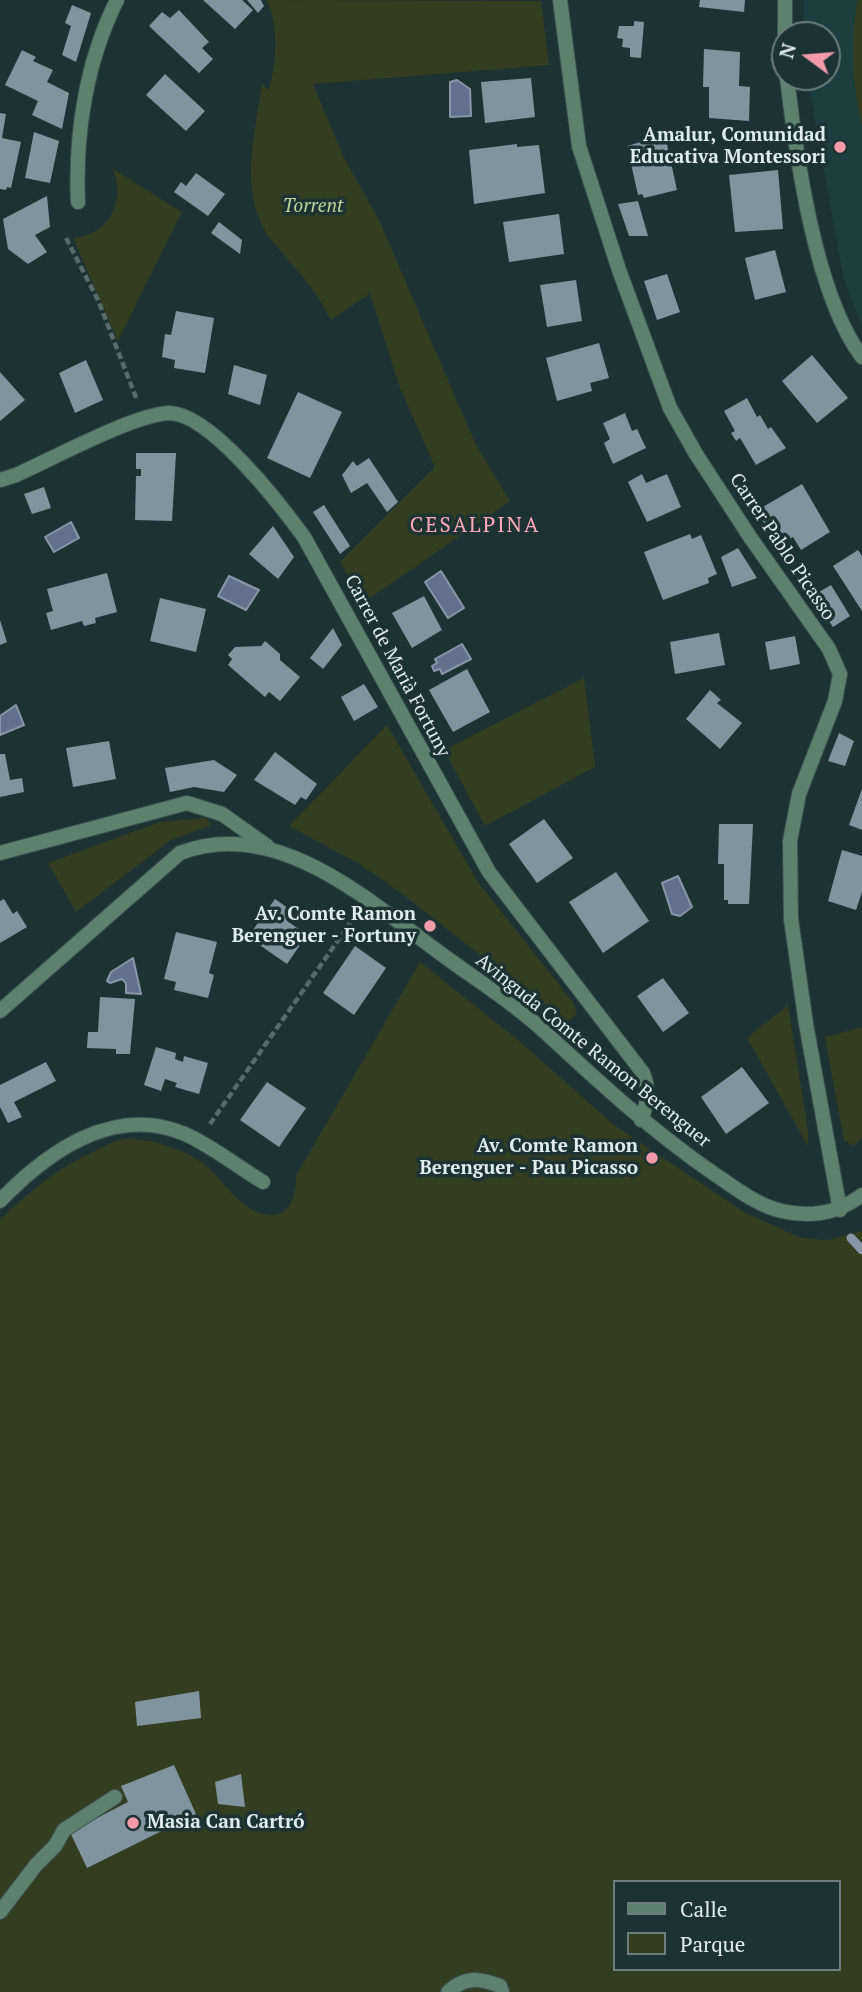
<!DOCTYPE html>
<html>
<head>
<meta charset="utf-8">
<style>
	body { margin:0 }
	#map { position:relative; width:862px; height:1992px; overflow:hidden; background:#1d3333; font-family:"PT Serif",serif }
	canvas { display:block }
	.legend { position:absolute; left:613px; top:1880px; width:228px; height:91px; box-sizing:border-box; background:#1d3333; border:2px solid #6b7d7d; margin:0; padding:9px 12px; list-style:none; font-size:21px; color:#e0eded }
	.legend li { display:flex; align-items:center; gap:14px; height:35px }
	.legend b { width:35px; border:2px solid #6b7d7d }
	.north { position:absolute; left:771px; top:21px; width:70px; height:70px; box-sizing:border-box; background:#1d3333; border:2px solid #6b7d7d; border-radius:50%; rotate:286deg; font-size:19px; font-weight:700; line-height:28px; text-align:center; color:#e0eded }
	.north::after { content:''; display:block; margin:auto; width:24px; height:32px; background:#f39aaa; clip-path:polygon(50% 0,100% 100%,50% 72%,0 100%) }
</style>
</head>
<body>
<div id="map">
<canvas width="862" height="1992"></canvas>
<ul class="legend">
<li><b style="height:9px;background:#5e816e"></b>Calle</li>
<li><b style="height:19px;background:#333e21"></b>Parque</li>
</ul>
<div class="north">N</div>
</div>
<script>
const context = document.querySelector('canvas').getContext('2d');
context.lineJoin = 'round';
function paint(path, color) {
  context.fillStyle = color;
  context.fill(path, 'evenodd');
}
function trace(path, color, width, dash) {
  context.strokeStyle = color;
  context.lineWidth = width;
  context.lineCap = dash ? 'butt' : 'round';
  context.setLineDash(dash || []);
  context.stroke(path);
}
function drawText(font, color, halo, rows, align = 'center') {
  context.font = font + ' "PT Serif",serif';
  context.lineWidth = 7;
  context.setLineDash([]);
  context.textBaseline = 'middle';
  context.strokeStyle = halo;
  context.fillStyle = color;
  for (const [text, x, y, turn = 0] of rows) {
    context.save();
    context.translate(x, y);
    context.rotate((+turn || 0) * Math.PI / 180);
    context.textAlign = isNaN(turn) ? turn : align;
    if (halo) context.strokeText(text, 0, 0);
    context.fillText(text, 0, 0);
    context.restore();
  }
}
paint(new Path2D(`
	M804,0h58v327l-19,-51 -35,-197 19,-2v-42h-23z`), '#1e3e3e');
paint(new Path2D(`
	M267,0l274,1 8,64 -236,19 30,72 37,66 96,223 34,56 -147,102 -23,-41 95,-95 -35,-79 -30,-95 -39,27c-15,-31 -37,-53 -58,-78 -36,-43 -18,-108 -11,-158l7,6c8,-29 10,-61 -2,-90z
	M857,0h5v127c-10,-41 -11,-86 -5,-127z
	M113,169l69,43 -64,129 -45,-103c36,-3 53,-37 40,-69z
	M584,678l11,89 -110,59 -41,-76z
	M387,725l91,157 97,123 1,10 -6,5 -8,-1 -166,-130 -38,-26 -69,-37z
	M206,818l5,6 -2,2 -38,14 -95,72 -28,-49 112,-41z
	M420,962l98,78 96,85 130,87 57,26 26,2 35,-9v761h-862v-773c33,-29 54,-49 95,-68 7,-3 16,-9 24,-11 25,-6 76,13 93,31 14,15 28,35 48,42 27,10 37,-16 36,-37zM615,1882h224v87h-224z
	M788,1005l20,126v15l-61,-108z
	M862,1027v110l-8,9 -10,-6 -19,-103z`), '#333e21');
const water = new Path2D(`
	M457,80l13,9 1,27 -21,1v-35z
	M71,522l8,16 -25,14 -9,-15z
	M441,571l23,37 -16,10 -23,-36z
	M229,576l30,14 -13,20 -28,-14z
	M462,644l9,15 -29,15 -2,-5 -6,2 -2,-5 5,-3 -2,-4z
	M16,705l8,20 -24,10v-19z
	M678,876l14,31 -12,9 -8,-2 -10,-31z
	M133,958l8,36 -15,-1v-10l-4,-4 -12,4 -3,-2 4,-9z`);
paint(water, '#62708e');
trace(water, '#8896aa', 2);
trace(new Path2D(`
	M851,1238l11,12`), '#8896aa', 9);
paint(new Path2D(`
	M203,0h39l11,10 -18,19z
	M247,0h14l3,6 -6,7z
	M700,0h45l-1,12 -45,-5z
	M72,5l19,8 -15,49 -14,-7 9,-29 -6,-3z
	M179,10l30,32 -7,6 11,11 -14,14 -50,-47 13,-14 8,6z
	M634,21l10,1 -3,36 -11,-1v-9l-8,-1 1,-8 -6,-1 2,-12h15z
	M704,49l36,3 -1,34 11,1 -1,34 -40,-3v-31h-6z
	M22,50l14,7 -3,4 20,9 -6,12 22,11 -7,36 -30,-14 6,-14 -33,-16z
	M165,74l40,37 -19,20 -40,-36z
	M531,78l4,39 -50,6 -4,-41z
	M0,113l6,1 -4,24 19,4 -10,46 -4,-1 -1,3 -6,-1z
	M34,132l25,9 -9,42 -25,-5z
	M665,135l12,55 -33,8 -2,-4 -4,1 -11,-49z
	M517,144v3l22,-2 6,48 -71,11 -5,-54z
	M778,170l5,59 -48,3 -6,-57z
	M196,173l29,21 -17,22 -34,-24 7,-10 5,4z
	M47,196l3,31 -15,8 12,17 -19,12 -20,-15 -5,-30z
	M638,201l10,35h-19l-11,-32z
	M559,214l5,40 -55,8 -6,-40z
	M219,222l23,18 -2,14 -29,-21z
	M775,250l11,42 -31,8 -10,-42z
	M667,274l13,38 -23,8 -13,-39z
	M576,280l6,41 -35,6 -7,-42z
	M176,311l38,7 -9,55 -31,-5 1,-8 -13,-3 3,-23 6,1z
	M599,343l10,35 -19,5 2,8 -35,10 -11,-43z
	M812,355l36,43 -31,25 -35,-42z
	M86,360l17,40 -28,13 -16,-40z
	M234,365l33,10 -7,30 -32,-11z
	M0,372l25,28 -25,21z
	M298,392l44,20 -32,66 -43,-20z
	M747,398l10,19 3,-2 8,14 3,-2 15,21 -30,17 -16,-27 -4,3 -5,-8 4,-2 -11,-20z
	M625,413l7,18 5,-2 9,19 -33,16 -9,-21 6,-4 -7,-16z
	M136,453h40l-4,68 -37,-1 1,-44h5v-7h-5z
	M369,458l29,44 -11,10 -20,-29 -16,10 -9,-18 11,-14 4,5z
	M642,474l4,9 21,-9 14,33 -34,15 -19,-40z
	M802,484l28,48 -29,18 -8,-13 -14,8 -23,-34z
	M44,487l7,21 -19,6 -8,-20z
	M324,505l26,41 -10,8 -27,-42z
	M273,526l21,31 -16,22 -29,-25z
	M690,534l2,5 9,-4 16,39 -9,4 1,5 -46,17 -19,-48z
	M738,548l19,30 -25,9 -11,-30z
	M858,550l4,6v55l-29,-45z
	M107,573l10,39 -22,6 1,5 -12,3 -2,-5 -31,9 -5,-17 7,-2 -6,-22z
	M831,585l19,31 -17,11 -21,-31z
	M424,596l18,34 -30,18 -20,-35z
	M160,598l46,11 -10,43 -46,-11z
	M0,620l7,22 -7,3z
	M333,628l9,17 -19,24 -13,-11z
	M719,633l6,32 -50,9 -5,-32z
	M795,636l5,28 -30,6 -5,-28z
	M265,641l15,13v6l20,17 -20,24 -11,-9 -4,5 -37,-32 4,-6 -4,-4 7,-8 26,-1z
	M467,669l23,43 -37,20 -24,-42z
	M364,684l14,23 -24,14 -13,-24z
	M710,690l11,10 -4,3 25,20 -22,26 -34,-30z
	M839,733l15,8 -9,25 -17,-5z
	M109,741l7,38 -43,8 -7,-39z
	M275,752l42,32 -11,16 -5,-3 -6,8 -41,-25z
	M0,754h5l5,26 12,-2 2,14 -24,5z
	M214,760l23,15 -13,17 -30,-5 -24,5 -5,-24z
	M862,789v41l-13,-5z
	M544,819l29,39 -36,25 -28,-39z
	M719,824h34l-4,80h-21v-4h-4v-36h-6z
	M842,850l20,6v36l-6,18 -28,-9z
	M616,872l33,49 -46,32 -34,-51z
	M4,899l9,15 4,-3 10,16 -27,16v-42z
	M275,899l17,12 -6,9 21,15 -20,29 -39,-27z
	M176,932l41,10 -8,31 5,2 -6,23 -34,-8 2,-8 -12,-3z
	M355,946l31,22 -32,47 -31,-22z
	M663,978l26,35 -26,19 -26,-36z
	M100,997l35,2 -5,55h-14v-5l-29,-1 1,-16h10z
	M156,1047l20,6 -1,6 8,3 1,-6 24,7 -9,31 -24,-7 2,-4 -12,-4 -4,12 -17,-6z
	M46,1062l10,19 -42,21 8,15 -14,6 -8,-16v-22z
	M742,1067l27,36 -43,31 -25,-37z
	M267,1082l39,26 -27,39 -39,-27z
	M199,1691l2,27 -64,8 -2,-24z
	M174,1765l22,49 -109,54 -17,-36 58,-30 -7,-16z
	M241,1774l4,33 -27,-3 -3,-22z`), '#80949f');
const lane = new Path2D(`
	M0,1912l36,-47 19,-19 9,-16 51,-33
	M448,1992c17,-16 32,-14 52,-6l2,6`);
const street = new Path2D(`
	M560,0l19,146 40,124 51,138 26,46 54,83 79,112 11,25 -5,27 -36,93 -9,47 1,78 15,105 34,186
	M785,0v58
	M787,77c9,78 28,218 75,280
	M78,202c-3,-68 8,-140 39,-202
	M0,480l16,-5c36,-16 119,-61 153,-62 41,0 111,91 135,124l185,335 154,201c7,18 5,29 -2,47
	M0,853l187,-50 35,11 45,32
	M0,1011l180,-158c96,-37 188,47 260,100 35,26 74,50 106,80 54,50 106,98 167,140 21,14 43,32 69,38 29,7 56,2 80,-16
	M0,1201c47,-49 114,-97 185,-67 27,12 53,33 78,48`);
trace(lane, '#3c5151', 16);
trace(street, '#3c5151', 16);
trace(new Path2D(`
	M66,238l32,62 39,100
	M210,1124l145,-208`), '#586b6b', 4.5, [7, 3.5]);
trace(lane, '#5e816e', 14);
trace(street, '#5e816e', 14);
for (const [x, y, r, color] of [
	[840,147,7,"#f39aaa"],
	[430,926,7,"#f39aaa"],
	[652,1158,7,"#f39aaa"],
	[133,1823,7,"#f39aaa"]
]) {
  const dot = new Path2D();
  dot.arc(x, y, r, 0, 2 * Math.PI);
  context.fillStyle = color;
  context.fill(dot);
  trace(dot, '#1d3333', 2.5);
}
drawText('bold 19px', '#e0eded', '#1d3333', [
	["Amalur, Comunidad",826,136],
	["Educativa Montessori",826,158],
	["Av. Comte Ramon",416,915],
	["Berenguer - Fortuny",416,937],
	["Av. Comte Ramon",638,1147],
	["Berenguer - Pau Picasso",638,1169],
	["Masia Can Cartró",147,1823,"left"]
], 'right');
drawText('italic 19px', '#bed49b', '#1d3333', [
	["Torrent",313,207]
]);
drawText('19px', '#e0eded', '#1d3333', [
	["Carrer Pablo Picasso",782,547,56],
	["Carrer de Marià Fortuny",397,666,62],
	["Avinguda Comte Ramon Berenguer",593,1051,39]
]);
context.letterSpacing = '2px';
drawText('21px', '#fda9b8', '#1d3333', [
	["CESALPINA",475,526]
]);
context.letterSpacing = '0px';
</script>
</body>
</html>
